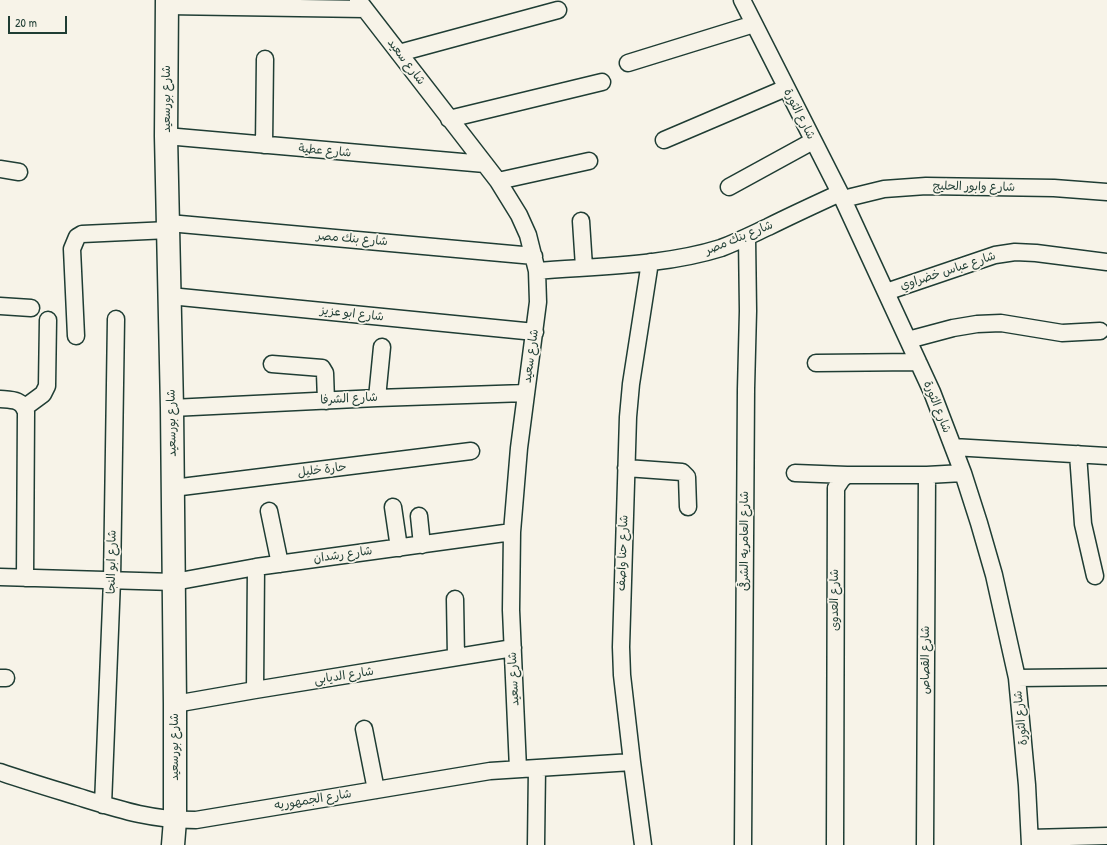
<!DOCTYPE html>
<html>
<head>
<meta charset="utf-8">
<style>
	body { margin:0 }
	#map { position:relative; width:1107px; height:845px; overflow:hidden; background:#f7f3e8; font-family:"Patrick Hand",sans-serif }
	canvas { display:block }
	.scale { position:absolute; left:8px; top:16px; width:59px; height:18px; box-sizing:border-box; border:2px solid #1f3d34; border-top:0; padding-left:5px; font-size:12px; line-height:14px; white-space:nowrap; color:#1f3d34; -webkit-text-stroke:3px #f7f3e8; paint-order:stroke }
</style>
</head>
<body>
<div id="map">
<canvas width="1107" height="845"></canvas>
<div class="scale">20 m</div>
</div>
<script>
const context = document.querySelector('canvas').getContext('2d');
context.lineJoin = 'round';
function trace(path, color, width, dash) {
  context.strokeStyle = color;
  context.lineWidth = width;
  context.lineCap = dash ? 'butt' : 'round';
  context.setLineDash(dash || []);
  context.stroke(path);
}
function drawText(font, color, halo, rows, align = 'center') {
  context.font = font + ' "Patrick Hand","Playpen Sans Arabic",sans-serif';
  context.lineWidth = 3.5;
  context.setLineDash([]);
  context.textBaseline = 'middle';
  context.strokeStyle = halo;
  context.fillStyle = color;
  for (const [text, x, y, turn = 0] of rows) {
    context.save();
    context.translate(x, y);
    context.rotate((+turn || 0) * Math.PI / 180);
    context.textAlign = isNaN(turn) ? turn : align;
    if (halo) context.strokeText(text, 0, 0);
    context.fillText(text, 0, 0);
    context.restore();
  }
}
const street = new Path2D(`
	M358,0l140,181 21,34 9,20 9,36 1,31 -19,146 -7,84 -1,78 7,159
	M742,0l98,193 92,199 31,81 16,50 15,52 23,103 10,107 3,60
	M167,6l198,3
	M399,53l159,-43
	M628,63l126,-39
	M449,119l153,-37
	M166,136l319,28
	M664,140l122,-52
	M264,145l1,-86
	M0,169l19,3
	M498,181l91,-20
	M729,187l84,-46
	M843,199l41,-10 42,-3 128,2 53,4
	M581,221l3,46
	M169,223l365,33
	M537,271c60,-5 127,-5 184,-23 16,-6 32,-14 47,-21 24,-12 48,-23 72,-34
	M886,292l109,-37 20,-3 21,1 71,9
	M170,296l365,36
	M0,306l31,2
	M76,336l-4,-87 5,-12 5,-3 87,-4
	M908,340l45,-12 24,-4 24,-1 61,10 38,-2
	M816,363l102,-1
	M272,364l50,4 3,5 1,28
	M377,398l5,-51
	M0,399c12,1 22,0 26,13l-1,166
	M24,408l19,-14 4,-8 1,-66
	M172,408l205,-10 149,-5
	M953,447l154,9
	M1078,454l5,70 12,52
	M626,468l56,4 5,5 1,30
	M795,473l52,2
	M173,488l298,-37
	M393,507l6,41
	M269,511l11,53
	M419,516l3,29
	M0,577l174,5 82,-15 256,-35
	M455,599l1,58
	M0,678h6
	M1017,678l90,-1
	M255,690l1,-123
	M175,704l80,-14 258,-42
	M364,729l12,61
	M0,772c26,9 53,17 79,25 42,13 72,23 117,23l294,-49 142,-9
	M103,805l9,-225 4,-261
	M1030,838l77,-2
	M536,845l1,-77
	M643,845l-11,-83 -10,-87 -1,-28 7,-230 3,-33 19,-122
	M743,845l3,-456 2,-78 -1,-74
	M835,845l1,-357 6,-9 5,-4h80l36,-2
	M925,845l2,-370`);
const secondary = new Path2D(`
	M167,0l-1,136 6,272 3,296v116l-2,25`);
trace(street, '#1f3d34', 19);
trace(secondary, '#1f3d34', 25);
trace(street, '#f7f3e8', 16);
trace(secondary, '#f7f3e8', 22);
drawText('12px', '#1f3d34', '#f7f3e8', [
	["شارع سعيد",406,62,53],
	["شارع بورسعيد",167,99,-90],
	["شارع الثورة",799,114,63],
	["شارع عطية",325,151,5],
	["شارع وابور الحليج",974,187,1],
	["شارع بنك مصر",739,238,-22],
	["شارع بنك مصر",352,239,5],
	["شارع عباس خضراوي",948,271,-18],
	["شارع ابو عزيز",352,314,6],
	["شارع سعيد",531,356,-82],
	["شارع الشرفا",349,399,-3],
	["شارع الثورة",937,407,68],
	["شارع بورسعيد",172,423,-91],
	["حارة خليل",322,470,-7],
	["شارع العامريه الشرقى",745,541,-90],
	["شارع حنا واصف",623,553,-88],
	["شارع رشدان",343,555,-8],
	["شارع ابو النجا",112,562,-89],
	["شارع العدوى",835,600,-90],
	["شارع القصاص",926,660,-90],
	["شارع الديابى",344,676,-9],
	["شارع سعيد",514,679,-93],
	["شارع الثورة",1021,718,-96],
	["شارع بورسعيد",175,747,-90],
	["شارع الجمهوريه",313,800,-9]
]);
</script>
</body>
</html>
